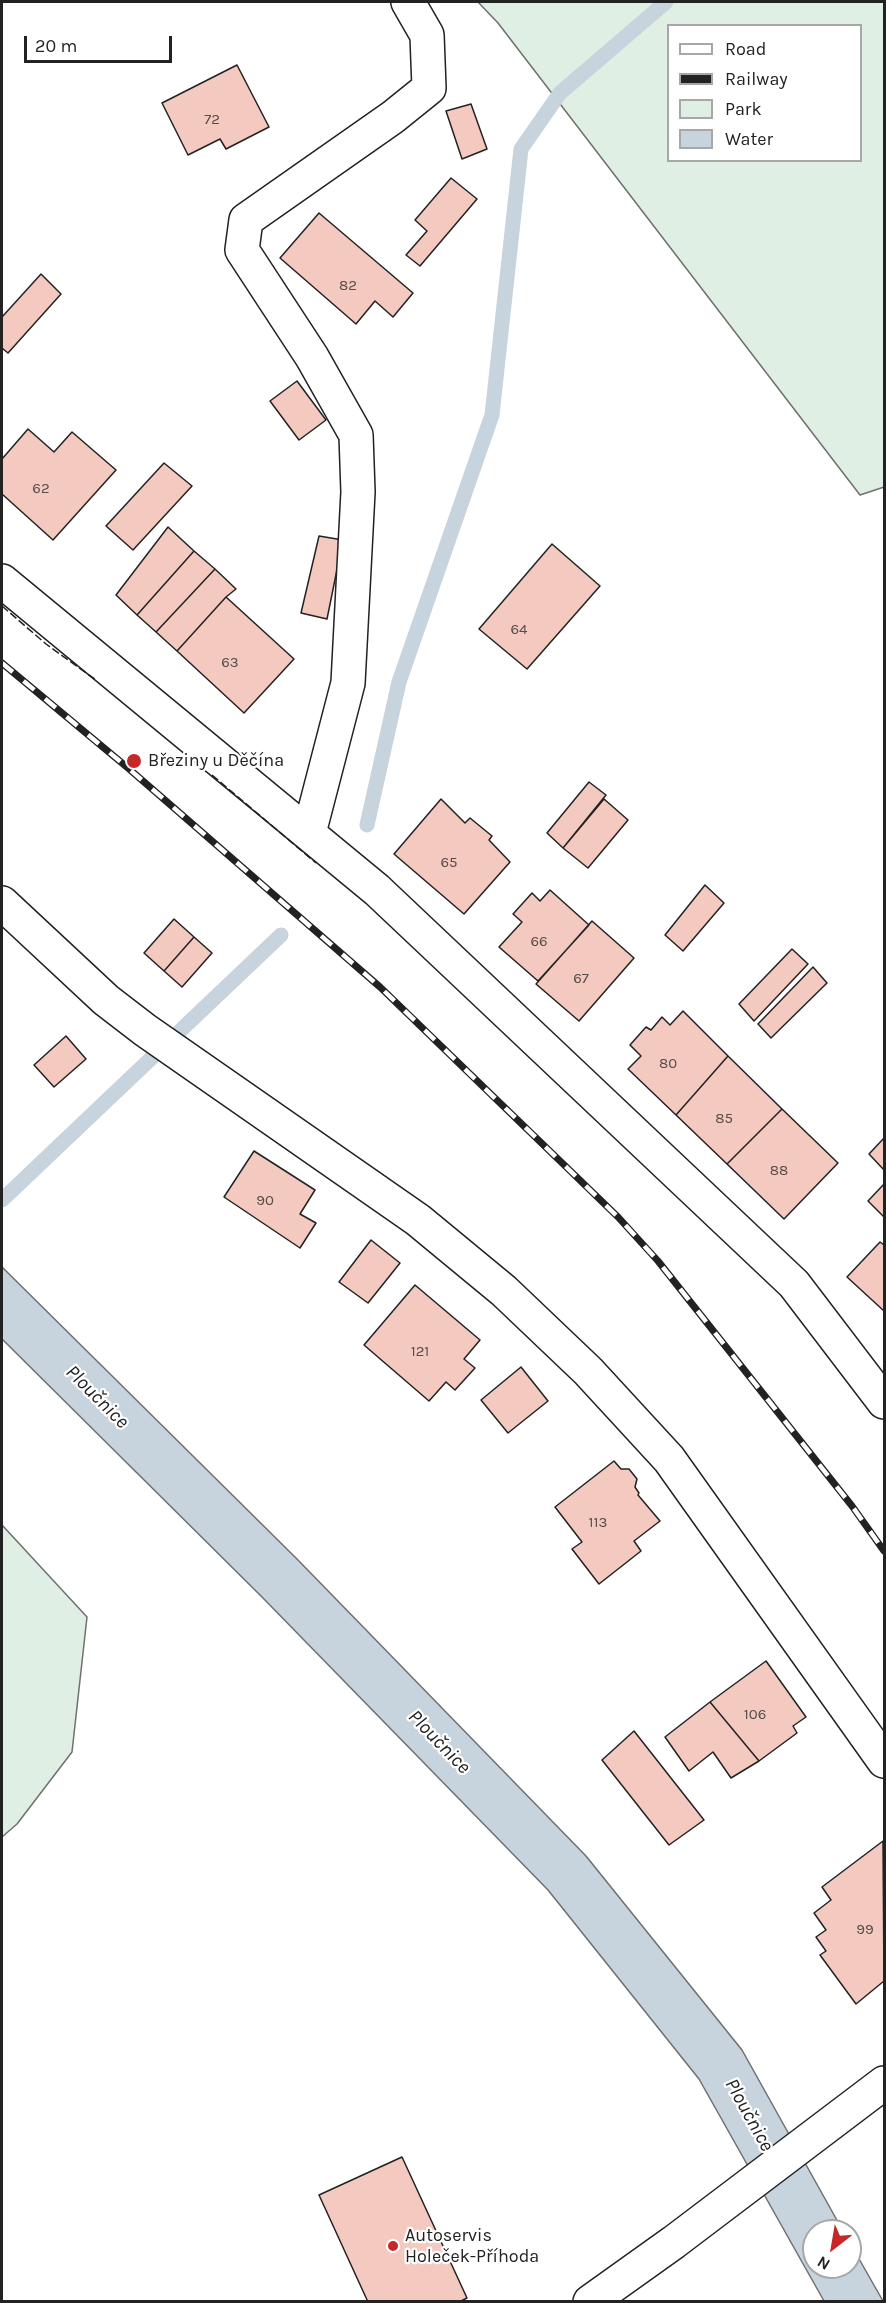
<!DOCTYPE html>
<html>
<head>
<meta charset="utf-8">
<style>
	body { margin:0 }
	#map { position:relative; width:886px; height:2303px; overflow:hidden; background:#fff; font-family:Karla,sans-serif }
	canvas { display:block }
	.frame { position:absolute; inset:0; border:3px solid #222; pointer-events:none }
	.legend { position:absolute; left:667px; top:24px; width:195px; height:138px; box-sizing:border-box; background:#fff; border:2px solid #a7a7a7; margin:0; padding:8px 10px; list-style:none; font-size:18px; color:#222 }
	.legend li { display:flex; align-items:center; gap:12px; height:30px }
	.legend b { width:30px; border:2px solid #a7a7a7 }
	.north { position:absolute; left:802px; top:2219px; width:60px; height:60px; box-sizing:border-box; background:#fff; border:2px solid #a7a7a7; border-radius:50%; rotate:211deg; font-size:16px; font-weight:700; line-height:24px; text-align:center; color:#222 }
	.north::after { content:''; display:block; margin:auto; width:21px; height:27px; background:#c62828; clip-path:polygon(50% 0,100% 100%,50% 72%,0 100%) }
	.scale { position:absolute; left:24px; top:36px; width:148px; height:27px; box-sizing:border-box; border:3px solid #222; border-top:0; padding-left:8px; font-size:18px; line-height:21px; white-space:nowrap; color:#222; -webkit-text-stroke:4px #fff; paint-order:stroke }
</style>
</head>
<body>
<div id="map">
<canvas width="886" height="2303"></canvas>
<div class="frame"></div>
<ul class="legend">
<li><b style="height:8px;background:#fff"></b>Road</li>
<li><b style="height:8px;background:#222"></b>Railway</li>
<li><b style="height:16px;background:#e0efe3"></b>Park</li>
<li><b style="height:16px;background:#c7d3dd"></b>Water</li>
</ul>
<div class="north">N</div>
<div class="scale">20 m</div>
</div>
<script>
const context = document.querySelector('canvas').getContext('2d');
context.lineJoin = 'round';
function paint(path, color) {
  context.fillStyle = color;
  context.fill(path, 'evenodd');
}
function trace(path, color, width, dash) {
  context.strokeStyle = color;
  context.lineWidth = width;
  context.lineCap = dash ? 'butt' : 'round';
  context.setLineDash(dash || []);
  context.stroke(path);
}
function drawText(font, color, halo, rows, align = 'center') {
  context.font = font + ' Karla,sans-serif';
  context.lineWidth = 4.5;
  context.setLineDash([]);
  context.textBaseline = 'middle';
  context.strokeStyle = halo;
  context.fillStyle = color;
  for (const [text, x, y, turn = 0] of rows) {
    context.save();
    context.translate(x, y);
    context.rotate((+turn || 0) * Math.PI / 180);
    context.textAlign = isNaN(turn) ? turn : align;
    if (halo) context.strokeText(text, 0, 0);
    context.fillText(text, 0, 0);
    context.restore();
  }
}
const green = new Path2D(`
	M478,2h406v485l-24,8 -362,-472zM668,26h192v134h-192z
	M2,1525l85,92 -15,135 -55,72 -15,13z`);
paint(green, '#e0efe3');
trace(green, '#6f6f6f', 1.5);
const water = new Path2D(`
	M2,1267l295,292 289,297 156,194 101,181h-29v36h36v-24l33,58h-59l-125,-222 -151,-189 -287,-294 -259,-257z`);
paint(water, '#c7d3dd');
trace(water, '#6f6f6f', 1.5);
trace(new Path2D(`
	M367,825l32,-143 93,-267 29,-266 39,-56 106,-91
	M2,1200l279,-265`), '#c7d3dd', 15);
const building = new Path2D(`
	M237,65l32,62 -43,22 -6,-10 -32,16 -26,-52z
	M471,104l16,45 -25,10 -16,-48z
	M451,178l26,21 -57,67 -14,-11 21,-24 -12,-11z
	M319,213l94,80 -20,24 -18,-16 -19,23 -76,-66z
	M41,274l20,20 -53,59 -6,-5v-31z
	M297,381l29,39 -27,20 -29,-39z
	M28,429l26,23 18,-20 44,38 -63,70 -51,-46v-35z
	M164,463l28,23 -59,64 -27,-24z
	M168,527l26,24 -57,64 -21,-20z
	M319,536l24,4 -16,79 -26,-6z
	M552,544l48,42 -73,83 -48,-40z
	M194,551l21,18 -59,63 -19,-17z
	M215,569l21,20 -10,8 -49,54 -21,-19z
	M226,597l68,62 -50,54 -67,-62z
	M589,782l17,13 -43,53 -16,-15z
	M441,799l24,24 5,-5 22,18 -3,4 21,22 -46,52 -70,-60z
	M604,799l24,21 -40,48 -25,-20z
	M705,885l19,18 -41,48 -18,-16z
	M550,890l39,35 -51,56 -39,-34 23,-25 -9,-8 19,-21 8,8z
	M174,919l20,18 -30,34 -20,-18z
	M592,921l42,37 -55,63 -43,-37z
	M194,937l18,16 -30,34 -18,-16z
	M792,949l16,15 -54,57 -15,-17z
	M813,967l14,16 -56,55 -13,-14z
	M683,1011l45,45 -52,59 -48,-46 13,-13 -11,-11 16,-18 5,3 11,-13 8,8z
	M66,1036l20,23 -32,28 -20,-22z
	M728,1056l54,53 -55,55 -51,-49z
	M782,1109l56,54 -54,56 -57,-55z
	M884,1138v32l-15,-16z
	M254,1151l61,39 -15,24 16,9 -16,25 -76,-51z
	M884,1184v33l-16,-16z
	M371,1240l29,23 -32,40 -29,-21z
	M880,1242l4,3v66l-37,-34z
	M415,1285l65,55 -16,19 11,9 -20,22 -9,-8 -17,19 -65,-56z
	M521,1367l27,34 -40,32 -27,-33z
	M614,1461l7,8h8l8,10 -2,8 4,6 -1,2 22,26 -26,20 7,10 -42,33 -27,-35 10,-7 -27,-35z
	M766,1661l40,56 -13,9 4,7 -38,28 -49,-59z
	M710,1702l49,59 -28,17 -18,-26 -24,19 -24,-34z
	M634,1731l70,89 -35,25 -67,-85z
	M883,1841l1,140 -28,23 -36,-49 6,-4 -10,-14 10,-7 -12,-17 17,-13 -9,-13z
	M402,2157l65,141 -8,4h-91l-49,-107z`);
paint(building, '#f3c9c0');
trace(building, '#222', 1.5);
const minor = new Path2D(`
	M2,581l375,309 417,394 90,118
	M309,833l39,-150 10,-191 -2,-57 -44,-78 -70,-107 4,-30 147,-103 36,-29 -2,-53 -19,-33
	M2,903l104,97 39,30 273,190 86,71 84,80 81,88 215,302
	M590,2302l84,-60 210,-159`);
trace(minor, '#222', 36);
trace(minor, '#fff', 33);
const rail = new Path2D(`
	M2,663l126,105 252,219 238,230 40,44 194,245 32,45`);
trace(rail, '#222', 7);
trace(rail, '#fff', 4.5, [14]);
trace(new Path2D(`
	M2,606l44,38 50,36
	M212,775l104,88`), '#222', 1.5, [8, 3]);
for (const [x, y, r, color] of [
	[134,761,8,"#c62828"],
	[393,2246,6,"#c62828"]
]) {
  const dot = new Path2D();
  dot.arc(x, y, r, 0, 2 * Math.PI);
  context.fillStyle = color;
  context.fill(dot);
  trace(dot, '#fff', 2);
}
drawText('15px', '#564c4a', null, [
	["72",212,120],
	["82",348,286],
	["62",41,489],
	["64",519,630],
	["63",230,663],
	["65",449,863],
	["66",539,942],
	["67",581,979],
	["80",668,1064],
	["85",724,1119],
	["88",779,1171],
	["90",265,1201],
	["121",420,1352],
	["113",598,1523],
	["106",755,1715],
	["99",865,1930]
]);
drawText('18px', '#222', '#fff', [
	["Březiny u Děčína",148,761],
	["Autoservis",405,2236],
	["Holeček-Příhoda",405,2257]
], 'left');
drawText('italic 20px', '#222', '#fff', [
	["Ploučnice",97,1397,45],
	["Ploučnice",439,1742,46],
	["Ploučnice",749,2115,61]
]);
</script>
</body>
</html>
